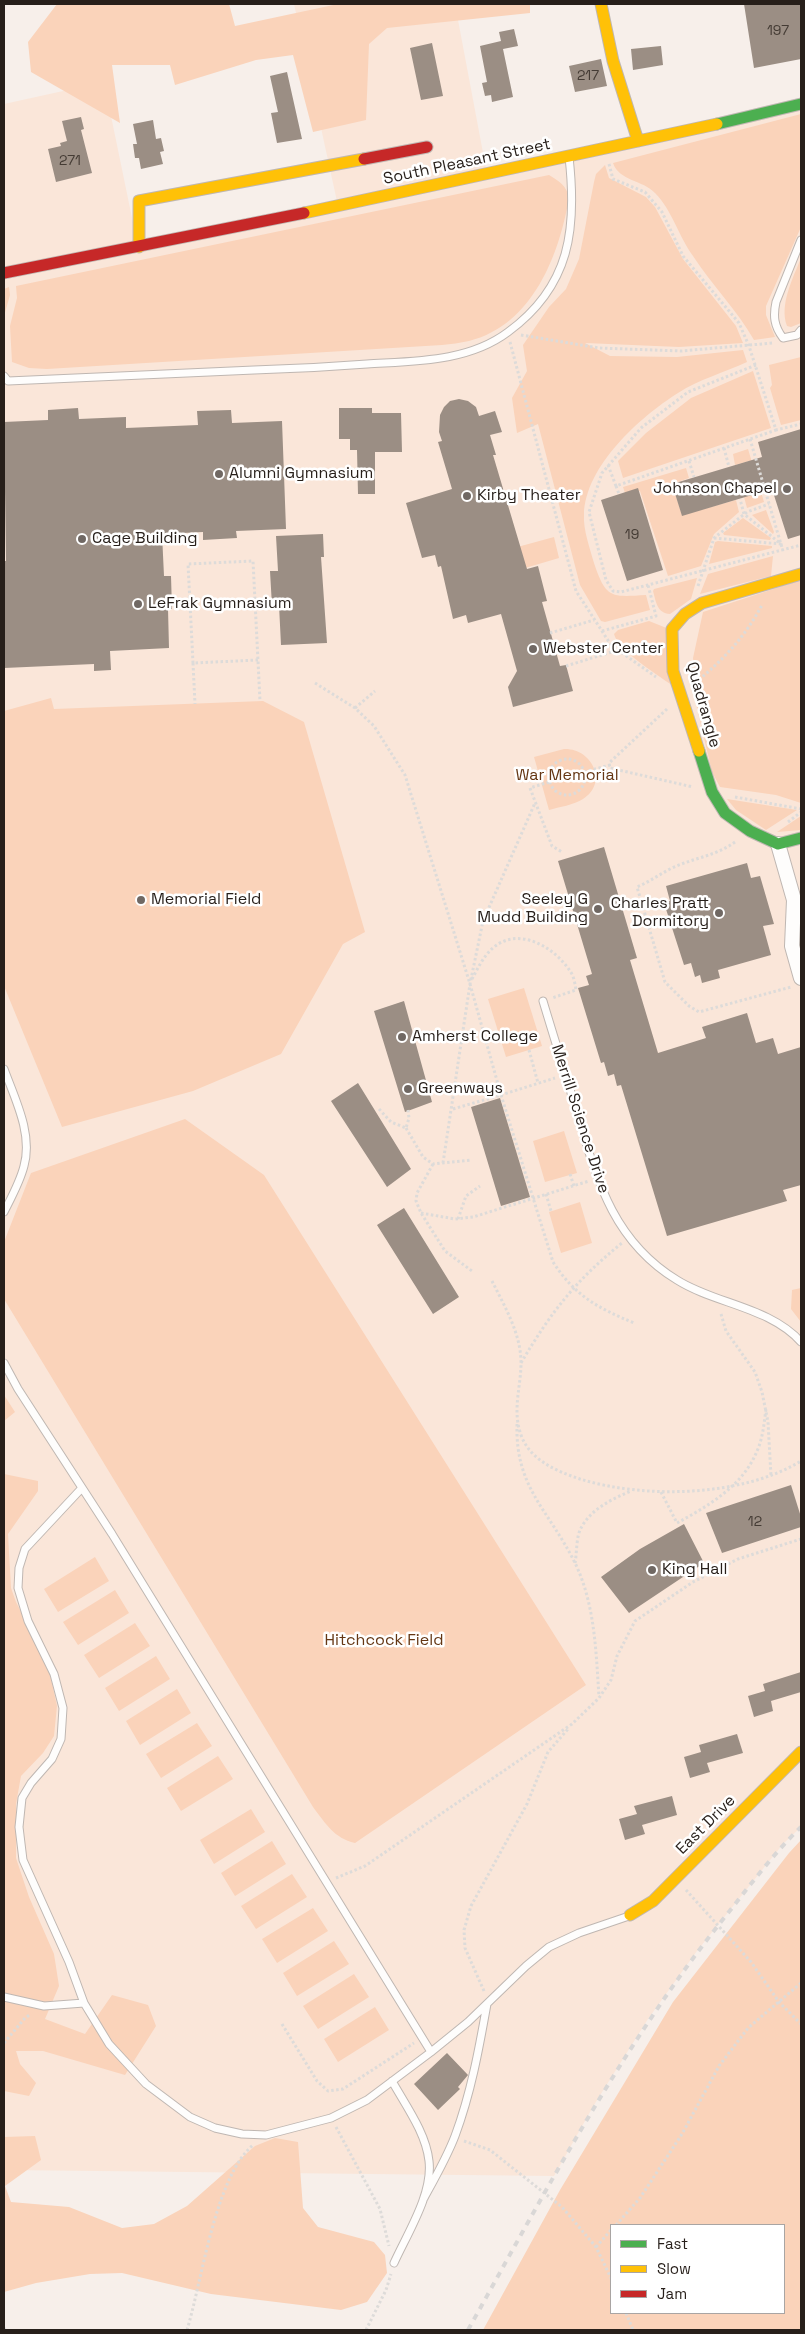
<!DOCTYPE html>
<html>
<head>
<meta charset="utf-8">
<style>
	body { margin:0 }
	#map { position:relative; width:805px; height:2334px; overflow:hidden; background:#f7efea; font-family:"Space Grotesk",sans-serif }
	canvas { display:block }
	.frame { position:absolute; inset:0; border:5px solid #271f1a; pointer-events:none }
	.legend { position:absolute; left:610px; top:2224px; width:175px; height:90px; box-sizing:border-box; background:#fff; border:1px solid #a9a5a3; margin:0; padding:6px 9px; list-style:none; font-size:15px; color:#271f1a }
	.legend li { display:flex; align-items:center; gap:10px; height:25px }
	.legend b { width:25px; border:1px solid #a9a5a3 }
</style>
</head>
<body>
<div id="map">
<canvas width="805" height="2334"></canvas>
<div class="frame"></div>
<ul class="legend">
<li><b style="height:6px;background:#4caf50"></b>Fast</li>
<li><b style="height:6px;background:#ffc107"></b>Slow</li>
<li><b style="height:6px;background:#c62828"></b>Jam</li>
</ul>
</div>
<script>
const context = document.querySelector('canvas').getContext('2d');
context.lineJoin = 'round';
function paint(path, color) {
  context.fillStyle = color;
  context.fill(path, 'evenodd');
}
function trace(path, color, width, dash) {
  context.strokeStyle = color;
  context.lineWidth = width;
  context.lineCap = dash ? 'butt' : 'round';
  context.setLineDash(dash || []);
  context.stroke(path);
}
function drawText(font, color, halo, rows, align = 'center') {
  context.font = font + ' "Space Grotesk",sans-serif';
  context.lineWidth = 5;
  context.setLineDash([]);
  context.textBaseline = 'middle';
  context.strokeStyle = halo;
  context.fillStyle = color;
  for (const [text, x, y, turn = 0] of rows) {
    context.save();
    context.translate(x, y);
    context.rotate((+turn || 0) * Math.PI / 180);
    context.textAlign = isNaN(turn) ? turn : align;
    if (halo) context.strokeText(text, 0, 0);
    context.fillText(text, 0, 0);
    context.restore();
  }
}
paint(new Path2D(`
	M294,4h161l32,170 314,-70v1723l-18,17 -86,107 -49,68 -54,86 -40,71 -550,-6v-2066l100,-22 34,165 200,-41z`), '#fae6d9');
paint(new Path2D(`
	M57,4h172l6,22 103,-22h192v9l-143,15 -18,16 -3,76 -53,12 -20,-77 -37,5 -81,25 -5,-20h-58l8,58 -89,-51 -3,-30z
	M801,114v113l-35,79v9l9,22 -21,3c-17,-30 -42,-55 -61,-84 -14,-19 -21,-46 -38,-63 -12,-13 -36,-12 -42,-30z
	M605,165l4,13 37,19 9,10 28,52 53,67 7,17 -64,4 -94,-4 25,13 67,1 66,-7 4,12c-22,10 -49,18 -69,31 -38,24 -93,73 -94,122 -1,14 6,34 10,48 12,36 17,34 52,32l4,15 -45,12 -4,-1 -21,-36 -42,-161 -21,9 -5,-35 15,-27 -4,-26 26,-38 17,-18 13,-30 15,-77 2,-8z
	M549,175c10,6 18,11 20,23 -10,57 -36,127 -100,143 -9,2 -18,3 -27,4l-395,24 -18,-1 -17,-6 -2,-36 7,-28 -1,-12z
	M801,258v65l-10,4 -4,-1c-8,-21 6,-48 14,-68z
	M9,287l1,8 -6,21v-27z
	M801,357v63l-20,5 -11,-37 2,-3 -3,-20z
	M753,371l18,57 -148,50 -5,-17 28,-28 45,-35z
	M748,449l16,53 -17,6 -3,-11 5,-36 -14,4 -2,-11z
	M686,468l3,10 -17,6 10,31 54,-15 3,12 -25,22 -13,32 -33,10 -28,-85 -14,5 -3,-9z
	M766,510l8,22 -1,2 -21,-19z
	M743,518l28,20 -1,2 -46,-5 -1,-2z
	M554,537l5,21 -71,21 -18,-19z
	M718,541l54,5v2l-63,16 6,-22z
	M773,556l-2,20 -71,18 8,-20z
	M697,578l-6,21 -21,15c-13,-1 -14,-12 -17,-23l1,-2z
	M801,580v223l-25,-8 -56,-8 -8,-15 -18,-77 3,-7 -4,-30 10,-46z
	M649,621l20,8 7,59c-15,-11 -58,-37 -62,-54l4,-4z
	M51,698l3,11 209,-8 41,21 61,210 -22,12 -62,110 -88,37 -131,36 -58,-141v-275z
	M564,749c28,-1 45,34 19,50 -9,6 -24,8 -34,11l-15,-53z
	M727,799l70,11 -31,20 -30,-20z
	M801,816v14l-24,2z
	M524,988l18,58 -36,11 -18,-58z
	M185,1119l79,56 322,510 -231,158c-21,-5 -29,-19 -42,-36l-309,-508v-57l27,-69z
	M564,1131l13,42 -32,9 -12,-41z
	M580,1202l12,41 -31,10 -12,-41z
	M801,1288v34l-10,-13 1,-19z
	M4,1395l11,17 -11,9z
	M4,1474l34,7v10l-30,43 3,54 5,14 32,63 9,41 -3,30 -11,17 -22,23 -5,28v54l13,39 25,57 5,32 -14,33 40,15 27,-39 36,10 8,21 -31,49 -82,-24h-27l4,13 16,19 -7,13 -25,-5z
	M95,1557l14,24 -51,31 -14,-23z
	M115,1590l14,23 -51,32 -15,-23z
	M135,1623l15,23 -51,32 -15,-23z
	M156,1656l14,23 -51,32 -14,-23z
	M177,1689l14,24 -51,32 -14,-24z
	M197,1723l15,23 -51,32 -15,-24z
	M218,1756l15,23 -52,32 -14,-23z
	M251,1809l14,23 -51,32 -14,-24z
	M801,1840v490h-318l77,-140 113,-188 116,-149zM611,2225h173v88h-173z
	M272,1841l14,23 -51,32 -14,-23z
	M292,1874l15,23 -51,32 -15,-23z
	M313,1908l15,23 -51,32 -15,-24z
	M334,1941l15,23 -52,32 -14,-23z
	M354,1974l15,23 -51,32 -15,-23z
	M375,2007l14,23 -51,32 -14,-23z
	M35,2136l6,24 -36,26 6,16 58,5 53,21 32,-4 33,-18 68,-60 20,-8 23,4 5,66 15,19 56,15 11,13 2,18 -20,29 -26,8 -130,-16 -89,-21 -32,1 -54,9 -32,9v-155z`), '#fad3ba');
paint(new Path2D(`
	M744,4h57v55l-47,9z
	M514,29l4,17 -15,3 10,48 -21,5 -1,-7 -6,1 -3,-13 5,-1 -7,-36 21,-5 -2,-9z
	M432,43l11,53 -22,4 -11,-52z
	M661,46l2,19 -30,5 -2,-21z
	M601,59l6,27 -32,6 -6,-26z
	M287,72l15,67 -25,4 -6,-30 7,-1 -8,-36z
	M81,117l3,12 -3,1 11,43 -36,9 -8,-33 13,-3 -1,-3 7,-2 -5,-20z
	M153,120l3,19 5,-1 3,13 -4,1 3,12 -22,5 -2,-11h-4l-2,-14h4l-4,-20z
	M459,399l9,2 8,6 3,9 16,-5 7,21 -12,3 6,20h-3l34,114 11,-3 9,35 -5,1 18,64 6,-1 7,26 -60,16 -5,-20 9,-16 -16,-57 -33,9 -2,-8 -13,4 -12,-53 -3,1 -3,-12 -13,3 -16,-55 46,-14 -14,-47 4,-1 -3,-9 1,-17 4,-8 6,-6z
	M78,408l1,11 47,-2v11l72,-3 -1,-14 34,-1 1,13 50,-2 4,108 -50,2 1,7 -34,2v-8l-41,2 2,42h7l1,33h-4l1,39 -59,3 1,19 -17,1v-7l-90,4v-107h2l-2,-139 44,-2v-10z
	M339,408h33v5h29l1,39h-27v42h-17l-1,-44h-7v-11h-11z
	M801,429v106l-13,4 -16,-50 -90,27 -10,-32 90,-27 -4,-15z
	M638,488l25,82 -36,11 -26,-81z
	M323,534l1,23h-3l6,86 -46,2 -2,-40 -7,1 -2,-35h8l-2,-35z
	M604,847l33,111 -7,2 28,93 48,-15 -4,-11 45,-14 9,30 17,-5 5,16 23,-7v138l-18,5 4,11 -120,35 -46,-151 -4,1 -3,-12 -6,2 -4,-14 -3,1 -23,-75 11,-3 -3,-9 6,-2 -34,-113z
	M747,863l4,15 9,-2 14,48 -11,2 8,29 -53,15 2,8 -18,5 -2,-8 -5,2 -4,-14 -7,2 -20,-62 6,-2 -4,-15z
	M404,1001l28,101 -27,10 -31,-101z
	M358,1083l53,86 -24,18 -56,-86z
	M500,1098l30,99 -29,9 -30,-99z
	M404,1208l55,89 -26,17 -56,-89z
	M791,1485l10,32v10l-79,26 -16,-40z
	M684,1524l20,39 -75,50 -28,-36 39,-28z
	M801,1672v20l-30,9 2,10 -19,6 -6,-21 17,-5 -2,-7z
	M737,1734l6,19 -36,10 3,9 -20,6 -6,-21 17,-5 -2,-7z
	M672,1796l5,19 -35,10 3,9 -20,6 -6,-21 18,-5 -3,-8z
	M447,2053l21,22 -10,12 2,2 -22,21 -24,-26z`), '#9b8e84');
const lane = new Path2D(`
	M801,240l-25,62c-3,14 -2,24 7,36l14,-3 4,-5
	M4,376l4,5c82,-4 164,-7 246,-11 37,-1 75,-3 113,-6 48,-3 101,-2 141,-32 63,-46 69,-104 61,-175
	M543,1001c11,37 23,74 34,112 20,67 36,128 100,167 38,24 93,27 124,62
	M4,1069c11,30 29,65 20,97 -4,16 -13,32 -20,46
	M4,1363l14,26 94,145 319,518 37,-30 58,-56 23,-19 30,-14 50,-17
	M81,1489l-56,60 -6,19 -1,20 10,33 26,53 9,34 -2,31 -9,20 -21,24 -9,15 -3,29 4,33 46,102 15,41
	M4,1997l40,9 40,-3 25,41 37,40 44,33 25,11 27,6 24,1 65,-17 36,-18 64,-48
	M392,2081c14,25 34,52 37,80 4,33 -22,73 -35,102
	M424,2198c11,-20 23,-41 31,-62 16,-43 24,-87 32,-132`);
const street = new Path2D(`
	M778,844l16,56 -2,46 9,32`);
const fast = new Path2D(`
	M717,124l84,-20
	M699,751l13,41 13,21 25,18 28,13 23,-6`);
const slow = new Path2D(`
	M601,4l12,57 25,80
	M304,213l413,-89
	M139,247v-46l225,-42
	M699,751l-26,-80 -1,-42 13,-15 17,-11 99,-29
	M630,1915l23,-14 148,-149`);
const jam = new Path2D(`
	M364,159l63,-12
	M4,273l300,-60`);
trace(lane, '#bfb7b2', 9);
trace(street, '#bfb7b2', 16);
trace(fast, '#bfb7b2', 13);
trace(slow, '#bfb7b2', 13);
trace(jam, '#bfb7b2', 13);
trace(new Path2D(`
	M609,164l4,15 32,13 17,20 21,44 56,67 10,23 27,84 25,-6
	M521,335l78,13 82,3 92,-8
	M510,342l66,249 35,54 45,32
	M756,365l-68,27 -47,36 -39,45 -13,39 17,68 7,11 8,1 180,-47
	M750,439l33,112
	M724,448l5,19
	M689,461l5,16
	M608,465l8,21 160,-56
	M616,486l3,8
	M714,538l67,6 -37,-30 -4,-15
	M698,586l16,-48 33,-26 22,-8
	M602,631l54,-15 -8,-31
	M550,633l44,-13
	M258,660l-65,3 -5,-99 65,-3 7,140
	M193,663l2,41
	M566,666l52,-16
	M315,683l40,25 19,18 31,49 65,209 31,111 54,-17
	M695,683c28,-23 50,-46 67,-78
	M355,708l20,-17
	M667,709l-58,54 1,5 83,19
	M549 777a18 18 0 1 1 36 0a18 18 0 1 1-36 0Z
	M584,772l26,-7
	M549,782l-19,6 22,58 10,6
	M735,797l66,12
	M788,822l13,-10
	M735,842c-19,14 -42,16 -63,26 -12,6 -23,14 -35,19l28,95 24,24 10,6 92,-25
	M472,979c6,-11 12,-24 22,-32 26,-21 61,1 76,24 4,5 5,13 6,19l-24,8
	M529,1050l9,33
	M379,1109l12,13 15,6 3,-10 -1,-8
	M453,1109l48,-14 52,167c22,34 45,46 81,61
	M406,1128l17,29 10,7 39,-4
	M443,1163l27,-179 13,-63 52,-118
	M433,1164l-16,29 -1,8 5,12 24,38 27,20
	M570,1174l4,12
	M546,1194l5,17
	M421,1213l34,6 18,-2 116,-36
	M458,1219l8,-23 14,-10
	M492,1281c13,26 29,53 29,82 0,24 -9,47 0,72 9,25 35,36 59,44 64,20 162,18 221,-18
	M721,1314l5,17 29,41 7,20 6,30 3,54
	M521,1363c30,-51 55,-83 101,-120
	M517,1424c-2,64 32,86 58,139 20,41 21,89 24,134
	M661,1492l16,31c31,-17 66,-37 80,-72 6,-13 7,-28 9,-42
	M575,1563c2,-10 1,-26 6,-35 10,-19 31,-29 50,-37
	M336,1878l29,-12 207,-142 27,-26 12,-18 6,-24 18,-35 58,-39 45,-23 63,-20
	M686,1890l65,72 28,40 22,22
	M484,1991l-19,-43 -1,-18 7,-24 56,-102 21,-52 20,-23
	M282,2024l35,57 11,10 15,-2 71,-46
	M4,2043l21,-25 6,-4
	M336,2127l44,82 9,37
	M464,2141l26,9 72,57 34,40 15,31
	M616,2225l24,-27 42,-64 37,-68 29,-38 53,-45
	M596,2247l15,-17
	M626,2313l7,17
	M4,2328l1,2
	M187,2330c15,-49 28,-153 66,-185
	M366,2330l20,-40 5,-16`), '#dddbd9', 3, [2.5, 2.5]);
trace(lane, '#fefdfc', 7);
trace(street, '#fefdfc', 14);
trace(fast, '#4caf50', 11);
trace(slow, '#ffc107', 11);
trace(jam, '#c62828', 11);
trace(new Path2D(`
	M468,2330c80,-143 156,-288 260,-417 23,-29 46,-60 73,-86`), '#d9d7d6', 4, [6, 6]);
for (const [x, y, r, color] of [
	[219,474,5,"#706863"],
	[787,489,5,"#706863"],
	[467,496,5,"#706863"],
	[82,539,5,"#706863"],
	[138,604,5,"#706863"],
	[533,649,5,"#706863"],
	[141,900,5,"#706863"],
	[598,909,5,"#706863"],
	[719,913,5,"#706863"],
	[402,1037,5,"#706863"],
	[408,1089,5,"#706863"],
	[652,1570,5,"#706863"]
]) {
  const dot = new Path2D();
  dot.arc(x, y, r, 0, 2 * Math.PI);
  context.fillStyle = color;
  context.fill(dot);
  trace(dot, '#fff', 2);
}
drawText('14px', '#443b34', null, [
	["197",778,31],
	["217",588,76],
	["271",70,161],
	["19",632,535],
	["12",755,1522]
]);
drawText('16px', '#271f1a', '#fff', [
	["South Pleasant Street",467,162,-12],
	["Quadrangle",703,705,74],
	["Merrill Science Drive",580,1119,72],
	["East Drive",706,1825,-45]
]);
drawText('16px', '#271f1a', '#fff', [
	["Alumni Gymnasium",229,474],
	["Johnson Chapel",777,489,"right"],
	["Kirby Theater",477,496],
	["Cage Building",92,539],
	["LeFrak Gymnasium",148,604],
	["Webster Center",543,649],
	["Memorial Field",151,900],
	["Seeley G",588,900,"right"],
	["Mudd Building",588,918,"right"],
	["Charles Pratt",709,904,"right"],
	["Dormitory",709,922,"right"],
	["Amherst College",412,1037],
	["Greenways",418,1089],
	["King Hall",662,1570]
], 'left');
drawText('16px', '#653714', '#fff', [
	["War Memorial",567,776],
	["Hitchcock Field",384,1641]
]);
</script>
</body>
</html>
